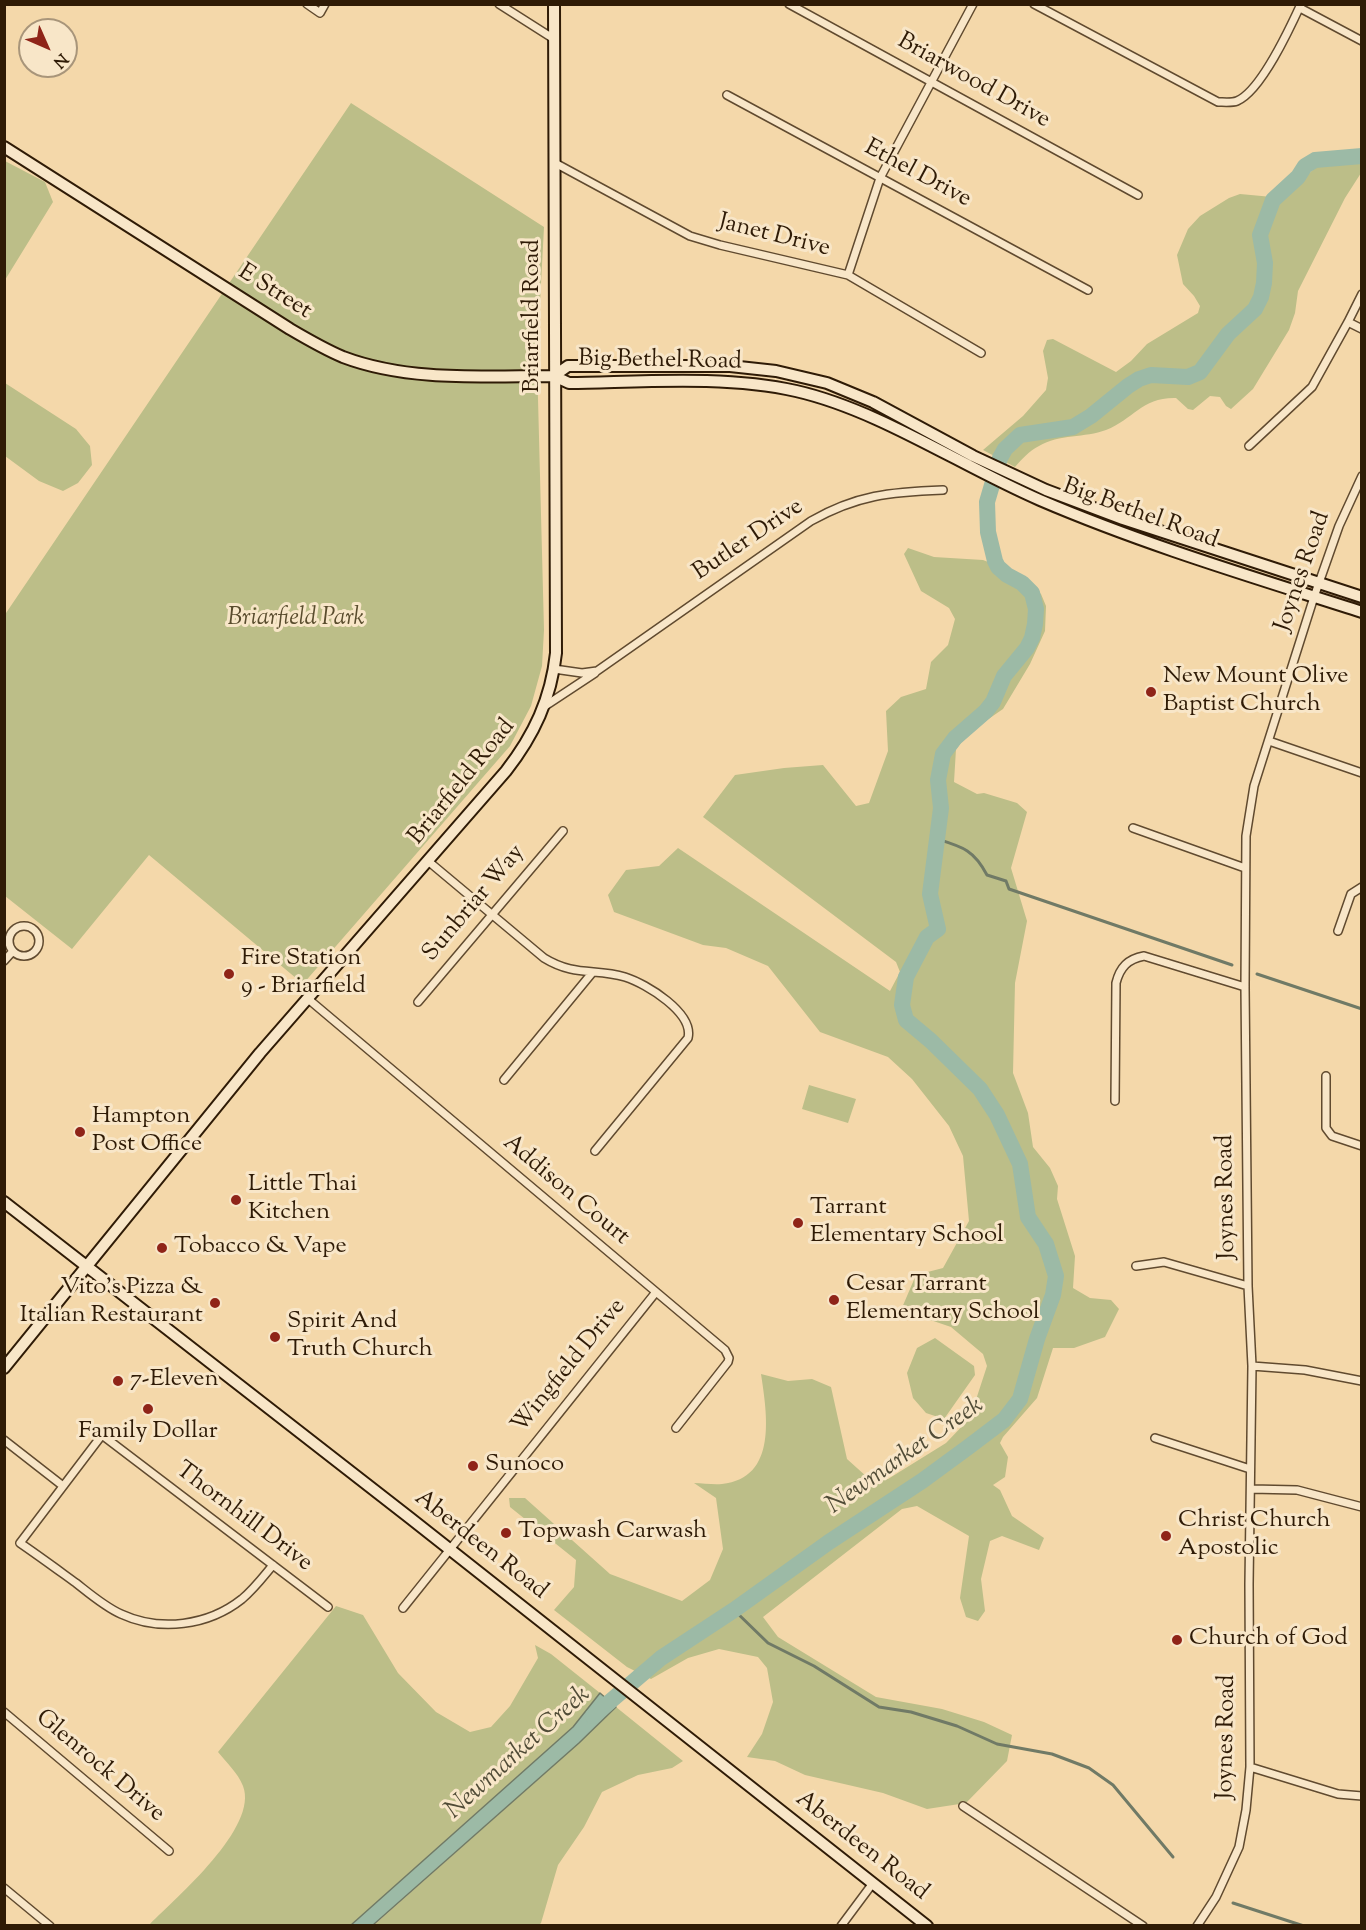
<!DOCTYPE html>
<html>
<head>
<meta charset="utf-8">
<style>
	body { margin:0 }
	#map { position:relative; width:1366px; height:1930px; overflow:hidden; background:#f4d8aa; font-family:"Sorts Mill Goudy",serif }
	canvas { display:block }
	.frame { position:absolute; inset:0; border:6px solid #2f1b06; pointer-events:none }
	.north { position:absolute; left:18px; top:18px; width:60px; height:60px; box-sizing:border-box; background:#f8e6c8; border:2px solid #a8957a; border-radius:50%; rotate:135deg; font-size:16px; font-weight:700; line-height:24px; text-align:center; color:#2f1b06 }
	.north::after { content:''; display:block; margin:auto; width:21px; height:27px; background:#8f2418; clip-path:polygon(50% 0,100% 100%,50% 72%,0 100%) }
</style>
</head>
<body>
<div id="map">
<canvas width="1366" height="1930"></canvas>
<div class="frame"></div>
<div class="north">N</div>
</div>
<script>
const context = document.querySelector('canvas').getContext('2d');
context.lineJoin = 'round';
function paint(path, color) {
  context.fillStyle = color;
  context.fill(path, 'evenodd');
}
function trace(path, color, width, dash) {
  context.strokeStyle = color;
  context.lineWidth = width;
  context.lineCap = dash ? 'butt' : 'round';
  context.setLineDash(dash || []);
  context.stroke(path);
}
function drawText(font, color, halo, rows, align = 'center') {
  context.font = font + ' "Sorts Mill Goudy",serif';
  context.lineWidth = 6;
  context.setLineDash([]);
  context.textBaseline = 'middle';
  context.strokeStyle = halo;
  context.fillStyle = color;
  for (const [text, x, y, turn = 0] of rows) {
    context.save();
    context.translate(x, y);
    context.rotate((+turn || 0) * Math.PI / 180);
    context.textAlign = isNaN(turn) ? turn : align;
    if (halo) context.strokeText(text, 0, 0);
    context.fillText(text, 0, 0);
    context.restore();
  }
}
paint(new Path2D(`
	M351,103l193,124 -7,133 7,270 -2,36 -11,40 -21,40 -207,238 -154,-129 -77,94 -67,-53 -1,-280z
	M1361,159v14l-16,25 -47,93 -3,22 -6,17 -36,59 -22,20 -5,-3 -6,-9 -10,-1 -17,14 -5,-1 -12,-11c-34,-1 -42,21 -70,32 -21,8 -47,4 -67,16 -10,5 -17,13 -24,21l-32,-17 40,-34 23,-26 2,-12 -5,-27 4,-11 6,-1 63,33 15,-11 16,-17 51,-31 2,-7 -6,-10 -11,-12 -6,-29 11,-26 12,-13 29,-18 11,-4 43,4 36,-34z
	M5,161l40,21 8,20 -48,78z
	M5,383l71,46 14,17 2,19 -14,18 -15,8 -24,-10 -34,-25z
	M908,548l26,9 49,3 31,12 27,22 5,12 -1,25 -15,33 -27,45 -32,22 -15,18 -2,33 23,12 7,-1 33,10 10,9 -16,56 16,53 -12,62 -2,90 15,40 5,34 17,21 8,18 -1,13 18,57 -2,32 17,10 21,2 8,9 -14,28 -31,11h-21l-16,50 -34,39 -3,6 8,14 -3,20 -12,8 7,5 12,26 32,22 -5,12 -37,-14 -12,5 -9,38 4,32 -7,10 -12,-4 -6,-19 9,-62 -52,-30 -15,3 -139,108 15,20 98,60 66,12 42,13 28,13 -5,26 -41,42 -39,6 -44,-16 -78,-18 -30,-14 -28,-4 15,-23 11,-32 -6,-34 -9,-11 -39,-8 -31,9 -37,21 -24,-12 -73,-57 20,-23 2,-27 -66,-53 -1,-9h16l85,76 72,27 28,-21 13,-31 -7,-51 -22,-15c9,0 19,2 28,1 56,-6 45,-70 39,-110l27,7 24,-2 19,8 16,72 20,18 21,2 58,-36 24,-25 17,-52 -4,-12 -32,-27 -50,-17 15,-35 27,-7 26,-47 -6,-65 -14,-30 -37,-47 -24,-22 -68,-25 -52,-66 -42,-18 -23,-3 -89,-33 -6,-17 18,-25 33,-4 19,-18 212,143 10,-19 -4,-10 -193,-145 32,-42 49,-7 39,-3 33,41 13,-3 19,-52 -2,-40 15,-14 25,-8 5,-27 17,-17 7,-26 -6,-11 -28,-17 -17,-37z
	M809,1085l47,14 -8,24 -46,-14z
	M935,1338l39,28 1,9 -31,44 -18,-6 -13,-15 -6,-25 10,-25z
	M336,1606l27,9 35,58 38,39 34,20 21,-5 19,-21 28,-48 -3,-13 16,9 49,39 -27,34 -222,198 -199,1 -2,-2c27,-27 109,-97 93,-138 -5,-13 -17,-24 -25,-34z
	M616,1707l67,54 -11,7 -34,7 -36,17 -18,35 -26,38 -17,58 -2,2 -166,1 206,-183z`), '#bcbe88');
const water = new Path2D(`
	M600,1693l16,14 -37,36 -206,182h-22l222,-198z`);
paint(water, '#9cbaa6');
trace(water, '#707a66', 1.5);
trace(new Path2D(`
	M937,839c26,8 37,11 50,36l19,6 3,8 223,76
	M1257,974l105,35
	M734,1610l34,33 46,23 65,41 32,5 46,14 40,18 55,10 37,14 24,17 60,72
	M1233,1903l71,23`), '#707a66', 3);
trace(new Path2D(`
	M593,1716l68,-58 73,-48 95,-68 93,-61 45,-33 37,-28 16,-21 17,-60 16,-44 3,-19 -10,-32 -18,-27 -8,-53 -23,-49 -17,-26 -49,-48 -25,-21 -4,-15 4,-28 21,-40 11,-8 -8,-35 11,-86 -3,-28 5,-26 12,-16 31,-27 7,-9 11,-26 23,-28 5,-10 3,-14 1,-15 -4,-16 -10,-10 -15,-8 -9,-8 -3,-6 -7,-29 -1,-30 13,-44 5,-9 15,-14 53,-8 18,-11 37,-30 11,-7 12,-4 37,2 12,-5 28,-38 27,-25 6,-12 3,-14 1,-20 -5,-28 13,-35 25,-23 7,-11 10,-6 47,-4`), '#9cbaa6', 16);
const street = new Path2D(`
	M307,4l13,9 5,-9
	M499,4l55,35
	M789,4l349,191
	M1034,4l184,98c5,0 14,1 19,-1 24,-10 53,-73 64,-97
	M1300,8l62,33
	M727,95l361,195
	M555,163l135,73 30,9 128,30 133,78
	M848,275l32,-97 93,-174
	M1348,322l14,7
	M1249,446l63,-59 36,-65 14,-28
	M554,669l28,4 15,-2 214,-150c46,-26 79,-29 132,-31
	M545,706l50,-33
	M1269,741l93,32
	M1133,828l112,40
	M428,861l116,97c31,19 51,10 81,19 22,7 69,36 63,61l-93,113
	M9 941a15 15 0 1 1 30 0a15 15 0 1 1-30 0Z
	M1338,931l13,-37 11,-7
	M4,961l9,-10
	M307,998l418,352 4,8 -1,4 -52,66
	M418,1002l145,-171
	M1326,1076v52l6,8 30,10
	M504,1080l88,-107
	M1115,1101l1,-118c4,-16 12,-24 28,-27l101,31
	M1136,1266l28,-4 84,24
	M1252,1366l53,4 57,11
	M1155,1438l95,31
	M4,1440l59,46
	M1251,1489l46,1 65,17
	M273,1565c-10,12 -19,24 -31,34 -34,27 -82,33 -121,15 -16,-7 -31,-20 -45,-31 -18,-13 -37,-27 -56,-40l82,-108 226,172
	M403,1608l253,-316
	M4,1712l165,139
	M1250,1767l88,27 24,2
	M963,1806l180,120
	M4,1888l46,38
	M841,1926l32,-43
	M1197,1926l19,-29 23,-50 7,-37 4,-43 -1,-183 3,-218 -4,-80 -3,-299 1,-151 8,-50 60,-189 25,-71 23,-50`);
const secondary = new Path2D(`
	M4,147l286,182c17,10 34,20 53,28 66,25 142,19 211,19l15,7c73,-1 156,-8 227,8 83,19 165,75 244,109 105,45 213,77 322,112
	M554,376l14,-10h162l46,5 51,12 46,19 100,54 73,34 77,29 239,78
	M4,1202l406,316 517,408
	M4,1368l256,-315 246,-282c28,-36 45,-72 50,-118l-2,-649`);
trace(street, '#604a2f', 10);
trace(secondary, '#2f1b06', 14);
trace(street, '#f8e6c8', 7);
trace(secondary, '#f8e6c8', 10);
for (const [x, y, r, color] of [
	[1151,692,6,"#8f2418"],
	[229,974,6,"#8f2418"],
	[80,1132,6,"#8f2418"],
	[236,1200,6,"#8f2418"],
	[798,1223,6,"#8f2418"],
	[162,1248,6,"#8f2418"],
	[834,1300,6,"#8f2418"],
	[215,1303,6,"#8f2418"],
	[275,1337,6,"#8f2418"],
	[118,1381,6,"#8f2418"],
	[148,1409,6,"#8f2418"],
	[473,1466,6,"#8f2418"],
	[506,1533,6,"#8f2418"],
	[1166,1536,6,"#8f2418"],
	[1177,1640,6,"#8f2418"]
]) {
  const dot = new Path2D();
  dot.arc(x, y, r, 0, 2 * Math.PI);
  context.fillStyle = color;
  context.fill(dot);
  trace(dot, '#f8e6c8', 2);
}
drawText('24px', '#2f1b06', '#f8e6c8', [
	["Briarwood Drive",973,82,29],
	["Ethel Drive",917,175,28],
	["Janet Drive",774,237,14],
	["E Street",274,293,32],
	["Briarfield Road",534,316,-90],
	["Big Bethel Road",660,362,1],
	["Big Bethel Road",1140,515,20],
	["Butler Drive",749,541,-34],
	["Joynes Road",1304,572,-71],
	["Briarfield Road",463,783,-51],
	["Sunbriar Way",475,904,-50],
	["Addison Court",565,1191,40],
	["Joynes Road",1228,1197,-91],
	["Wingfield Drive",570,1367,-51],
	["Thornhill Drive",243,1518,37],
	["Aberdeen Road",480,1546,38],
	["Joynes Road",1228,1737,-89],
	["Glenrock Drive",99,1767,40],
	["Aberdeen Road",861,1847,38]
]);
drawText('italic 24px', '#594c2d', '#f8e6c8', [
	["Briarfield Park",296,620]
]);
drawText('24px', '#2f1b06', '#f8e6c8', [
	["New Mount Olive",1163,678],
	["Baptist Church",1163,706],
	["Fire Station",241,960],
	["9 - Briarfield",241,988],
	["Hampton",92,1118],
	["Post Office",92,1146],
	["Little Thai",248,1186],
	["Kitchen",248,1214],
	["Tarrant",810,1209],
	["Elementary School",810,1237],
	["Tobacco & Vape",174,1248],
	["Cesar Tarrant",846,1286],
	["Elementary School",846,1314],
	["Vito's Pizza &",203,1289,"right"],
	["Italian Restaurant",203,1317,"right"],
	["Spirit And",287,1323],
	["Truth Church",287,1351],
	["7-Eleven",130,1381],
	["Family Dollar",148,1433,"center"],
	["Sunoco",485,1466],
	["Christ Church",1178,1522],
	["Apostolic",1178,1550],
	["Topwash Carwash",518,1533],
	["Church of God",1189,1640]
], 'left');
drawText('italic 26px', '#504b36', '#f8e6c8', [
	["Newmarket Creek",906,1457,-35],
	["Newmarket Creek",519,1754,-42]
]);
</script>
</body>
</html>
